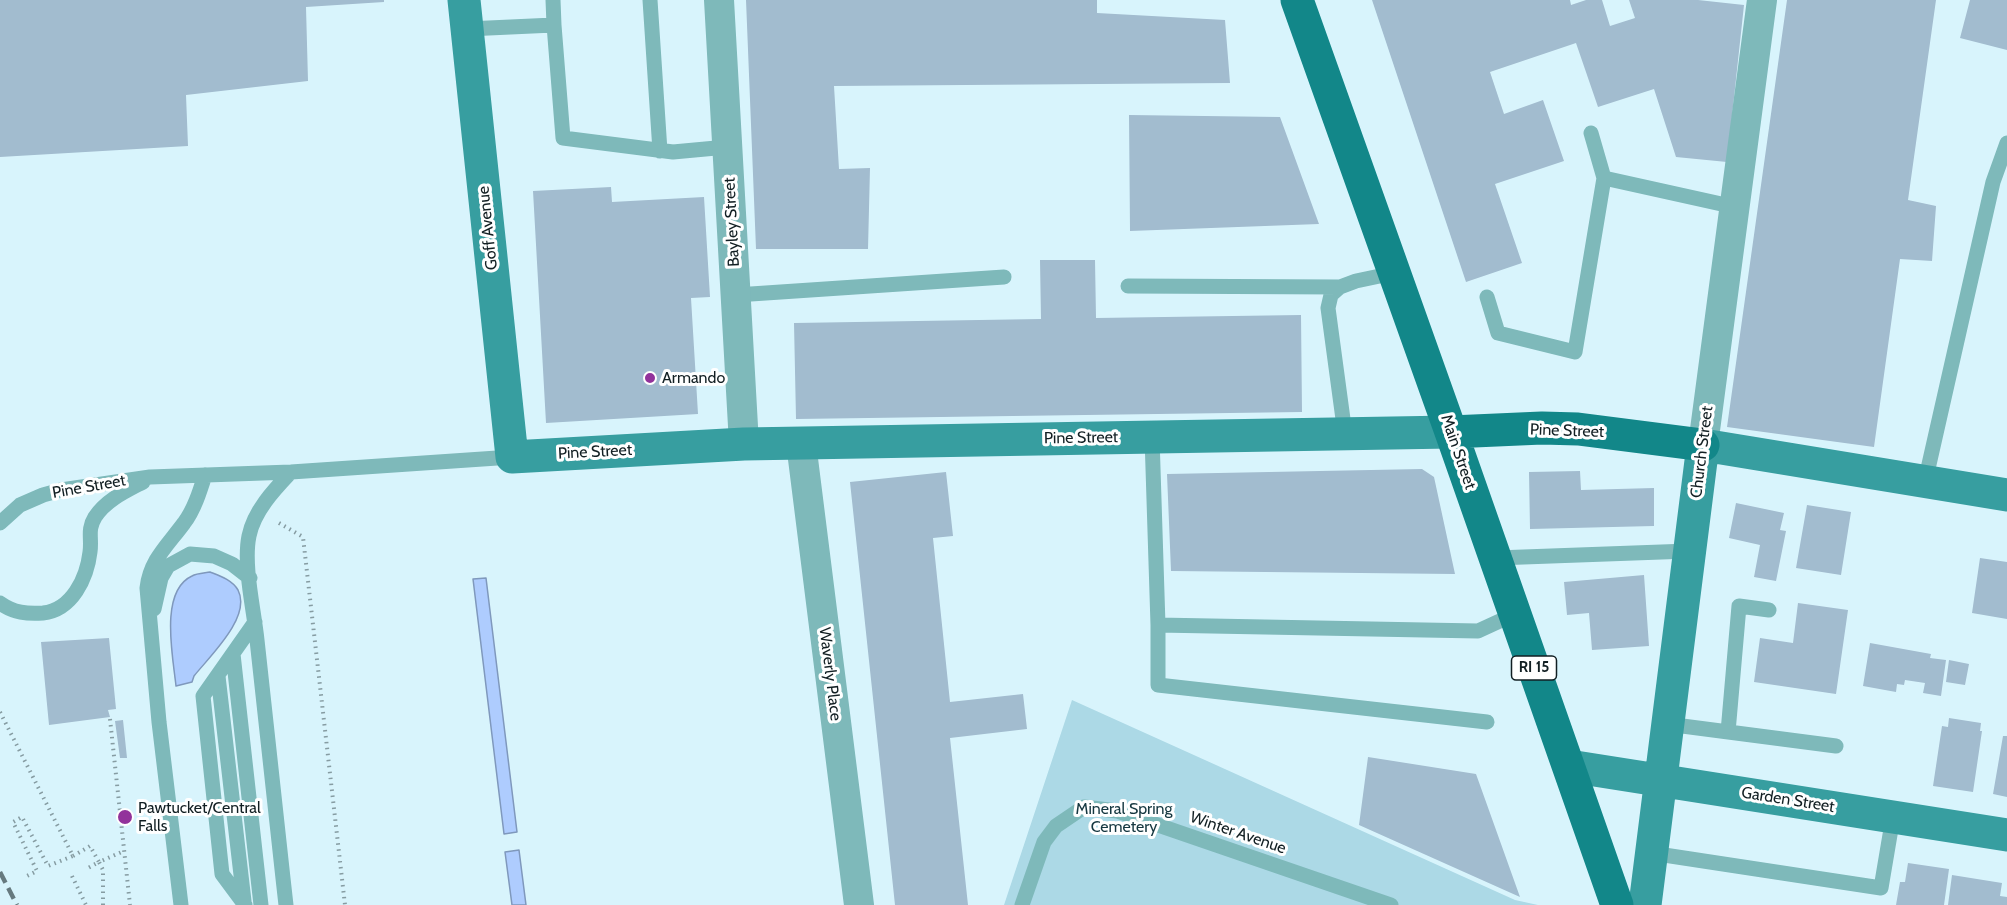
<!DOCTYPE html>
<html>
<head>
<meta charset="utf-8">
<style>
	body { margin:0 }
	canvas { display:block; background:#d8f4fc }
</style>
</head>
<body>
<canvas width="2007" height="905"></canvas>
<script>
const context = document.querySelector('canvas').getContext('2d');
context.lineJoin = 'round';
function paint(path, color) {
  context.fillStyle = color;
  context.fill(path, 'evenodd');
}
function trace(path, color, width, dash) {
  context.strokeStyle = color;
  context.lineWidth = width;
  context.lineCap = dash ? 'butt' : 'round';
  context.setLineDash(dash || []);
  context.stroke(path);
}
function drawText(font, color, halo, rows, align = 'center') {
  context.font = font + ' Cabin,sans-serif';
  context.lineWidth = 6;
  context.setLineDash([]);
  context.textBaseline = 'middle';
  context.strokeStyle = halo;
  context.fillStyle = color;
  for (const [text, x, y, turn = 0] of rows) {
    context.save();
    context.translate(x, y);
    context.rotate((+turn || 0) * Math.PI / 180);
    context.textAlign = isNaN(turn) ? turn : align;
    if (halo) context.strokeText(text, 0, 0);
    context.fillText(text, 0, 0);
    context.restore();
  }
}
paint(new Path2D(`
	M1072,700l443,200 23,5h-534z`), '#acd9e6');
const water = new Path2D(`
	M210,572c10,4 22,8 28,18 14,27 -29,67 -44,86l-2,6 -16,4c-3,-29 -17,-95 16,-110 5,-3 13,-3 18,-4z
	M486,578l31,254 -13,2 -31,-255z
	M519,850l7,55h-14l-7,-53z`);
paint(water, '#aeccfe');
trace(water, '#7f98bc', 1.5);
paint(new Path2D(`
	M0,0h384v2l-78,5 2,74 -122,14 2,51 -188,11z
	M746,0h351v13l128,7 5,63 -396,3 5,83 31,-1 -2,81h-112z
	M1372,0h198l1,5 15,-5h16l8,26 25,-8 -6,-18h69l46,5 -17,157 -51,-5 -22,-68 -56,18 -22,-64 -86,29 14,42 39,-14 21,61 -69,23 27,79 -56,19z
	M1787,0h149l-28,200 28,6 -4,55 -32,-2 -26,188 -147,-20z
	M1970,0h37v50l-47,-12z
	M1129,115l151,2 39,107 -189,7z
	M611,187l1,15 92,-5 6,100 -19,1 7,116 -152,9 -13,-232z
	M1040,260h55l1,58 205,-3 1,97 -506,7 -2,-96 247,-4z
	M1422,469l12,8 21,97 -284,-3 -4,-97z
	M1580,471l1,19 73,-2v38l-124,3 -1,-57z
	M946,472l7,64 -20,2 17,164 73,-8 4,35 -77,9 18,167h-73l-45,-423z
	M1736,503l48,10 -4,17 6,1 -10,50 -22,-4 6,-32 -31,-7z
	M1807,505l44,7 -10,63 -45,-7z
	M1980,558l27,4v57l-35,-6z
	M1644,575l5,71 -57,4 -3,-37 -22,2 -3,-33z
	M1798,603l50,7 -12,84 -82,-12 6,-44 33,5z
	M109,638l7,71 -8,1 2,7 -61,8 -8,-83z
	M1870,643l61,11 -1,4 16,2 -5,36 -18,-3 2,-10 -20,-3 -1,5 -7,-1 -1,8 -33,-6z
	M1949,660l20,4 -4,21 -19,-3z
	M1949,718l32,5 -1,8h2l-9,61 -40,-6 9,-60 6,1z
	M123,720l4,38h-7l-5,-37z
	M2003,736h4v61l-14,-3z
	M1368,757l108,17 44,123 -161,-72z
	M1908,863l41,6 -5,36h-48l4,-23h5z
	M1952,875l50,8 -2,13 7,1v8h-59z`), '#a2bccf');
trace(new Path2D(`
	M279,523l24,14 42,368
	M0,712l73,144 -25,10 -26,-49 -9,5 24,49 -10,5
	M110,719l20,186
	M73,856l17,-10 9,16 -11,6
	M72,876l14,29
	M103,905v-35l-4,-8 25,-11`), '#869ca2', 4, [1.5, 4.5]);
trace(new Path2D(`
	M553,0l1,25
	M650,0l10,151
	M467,29l87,-4 9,113 110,14 54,-5
	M1591,133l13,45
	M1128,286l212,1 16,-6 38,-8
	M1340,287l-9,8 -3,13 17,126
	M736,295l268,-18
	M1487,297l11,36 77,19 29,-174 131,29
	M1152,437l6,188
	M1925,482l68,-300 14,-39
	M0,523l20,-18 23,-10 18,-5 89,-13 141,-5 221,-15
	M1496,558l193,-7
	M0,603c14,10 27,11 43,10 29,-3 44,-35 47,-61 2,-14 -3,-22 5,-35 11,-17 31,-26 48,-35
	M154,609l7,-31 7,-12 22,-12 24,2 18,8 18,14
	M233,654l28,251
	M218,676l26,225
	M1487,722l-329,-37v-60l320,6 37,-17
	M1667,724l169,22
	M1728,732l11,-126 30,4
	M1651,853l230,35 12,-71
	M181,905l-22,-183 -12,-134c3,-28 21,-43 37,-65 10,-13 16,-32 21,-48
	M245,905l-23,-31 -19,-178 52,-74
	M286,905c-10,-88 -19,-176 -29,-265 -3,-30 -14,-75 -8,-104 5,-25 25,-46 42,-64
	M1022,905l22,-63 12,-16 28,-19 33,4 274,94`), '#7eb9ba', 15);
trace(new Path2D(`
	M719,0l25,444
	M801,443l58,462
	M1703,445l59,-445`), '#7eb9ba', 30);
trace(new Path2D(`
	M464,0l48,457 232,-13 707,-12
	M1569,766l438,69
	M1645,905l58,-460 304,50`), '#379ea0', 33);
trace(new Path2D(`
	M1297,0l154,432 166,473
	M1451,432l91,-4 36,1 125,16`), '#128789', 33);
trace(new Path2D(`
	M0,872l17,33`), '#667a7f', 4.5, [12, 6]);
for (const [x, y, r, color] of [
	[650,378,6,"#92329b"],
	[125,817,8,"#92329b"]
]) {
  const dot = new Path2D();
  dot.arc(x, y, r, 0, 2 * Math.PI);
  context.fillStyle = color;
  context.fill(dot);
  trace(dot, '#fff', 2);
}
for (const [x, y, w] of [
	[1534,668,45]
]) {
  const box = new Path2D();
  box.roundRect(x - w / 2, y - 12, w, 24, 4.5);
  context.fillStyle = '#fff';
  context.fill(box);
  trace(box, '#121f23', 1.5);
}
drawText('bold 15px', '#121f23', null, [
	["RI 15",1534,668]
]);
drawText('16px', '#121f23', '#fff', [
	["Bayley Street",732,222,-93],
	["Goff Avenue",488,228,-96],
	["Pine Street",1567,431,2],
	["Pine Street",1081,438,-1],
	["Pine Street",595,452,-3],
	["Main Street",1458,452,71],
	["Church Street",1702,452,-83],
	["Pine Street",89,487,-10],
	["Waverly Place",830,674,83],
	["Garden Street",1788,800,9],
	["Winter Avenue",1238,833,19]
]);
drawText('16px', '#121f23', '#fff', [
	["Armando",662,378],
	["Pawtucket/Central",138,808],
	["Falls",138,826]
], 'left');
drawText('16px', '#153740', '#fff', [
	["Mineral Spring",1124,809],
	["Cemetery",1124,827]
]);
</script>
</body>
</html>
